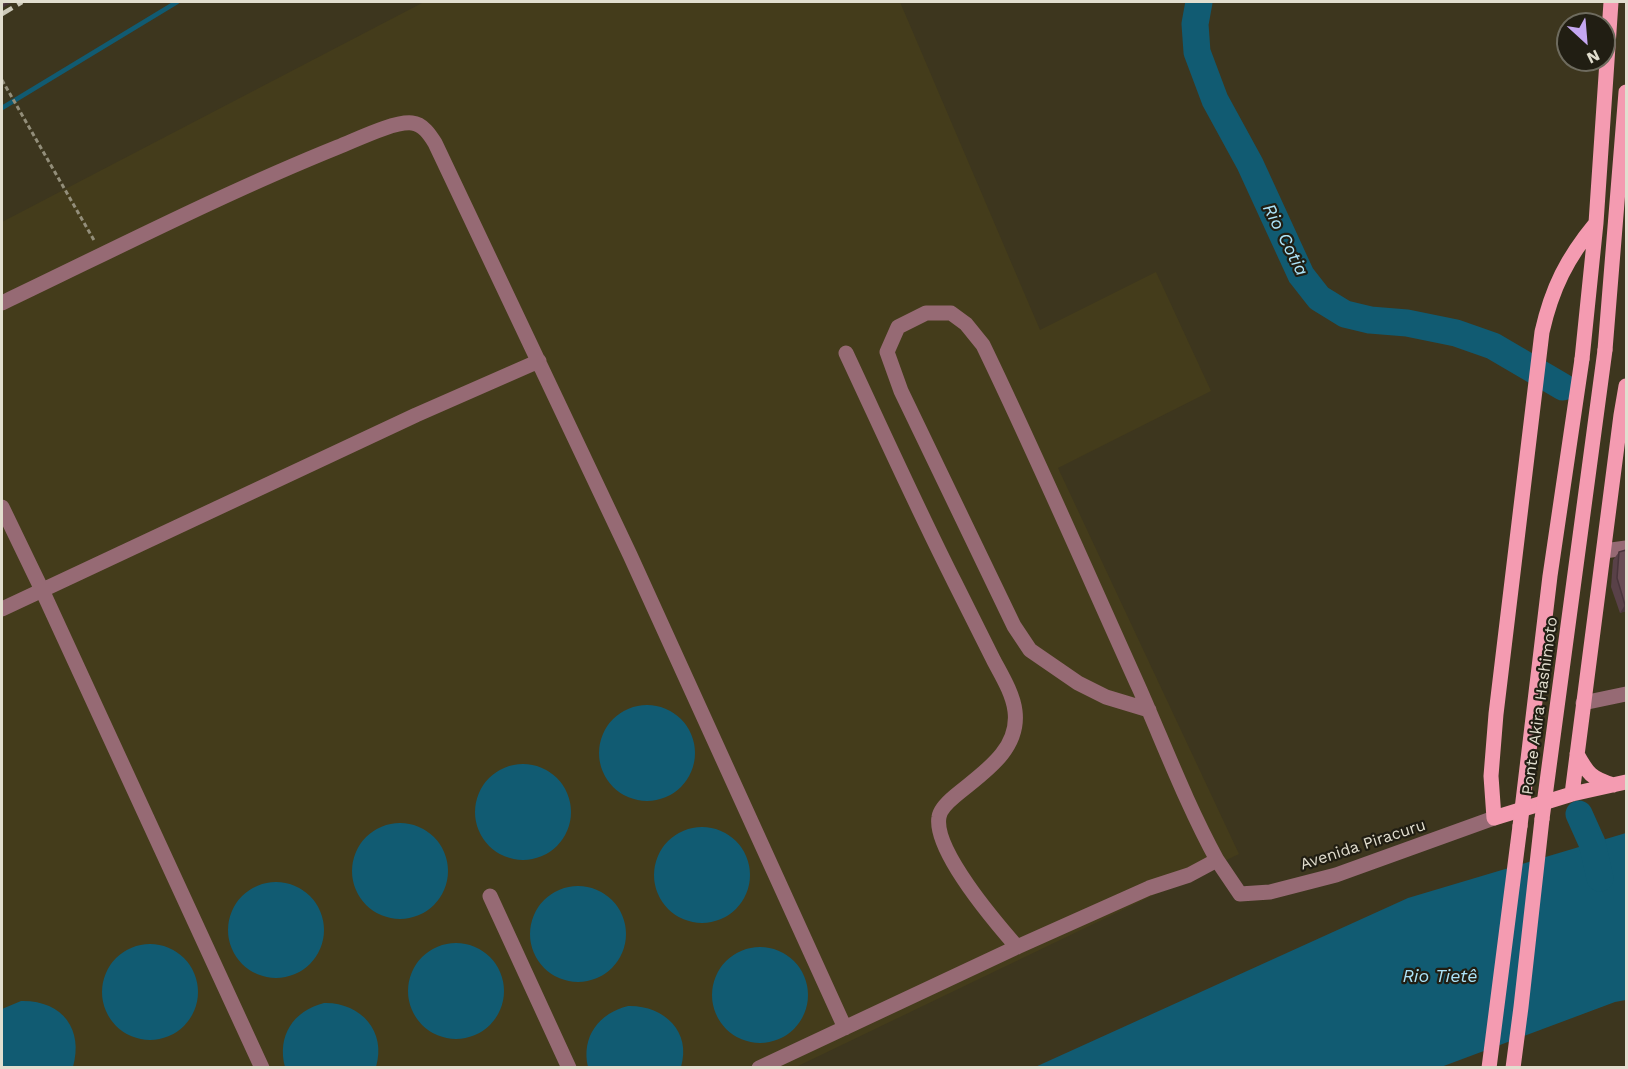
<!DOCTYPE html>
<html>
<head>
<meta charset="utf-8">
<style>
	body { margin:0 }
	#map { position:relative; width:1628px; height:1069px; overflow:hidden; background:#3d361e; font-family:"Work Sans",sans-serif }
	canvas { display:block }
	.frame { position:absolute; inset:0; border:3px solid #e2decf; pointer-events:none }
	.north { position:absolute; left:1556px; top:12px; width:60px; height:60px; box-sizing:border-box; background:#211e13; border:2px solid #6e6b5e; border-radius:50%; rotate:154deg; font-size:16px; font-weight:700; line-height:24px; text-align:center; color:#e2decf }
	.north::after { content:''; display:block; margin:auto; width:21px; height:27px; background:#c5a7f1; clip-path:polygon(50% 0,100% 100%,50% 72%,0 100%) }
</style>
</head>
<body>
<div id="map">
<canvas width="1628" height="1069"></canvas>
<div class="frame"></div>
<div class="north">N</div>
</div>
<script>
const context = document.querySelector('canvas').getContext('2d');
context.lineJoin = 'round';
function paint(path, color) {
  context.fillStyle = color;
  context.fill(path, 'evenodd');
}
function trace(path, color, width, dash) {
  context.strokeStyle = color;
  context.lineWidth = width;
  context.lineCap = dash ? 'butt' : 'round';
  context.setLineDash(dash || []);
  context.stroke(path);
}
function drawText(font, color, halo, rows, align = 'center') {
  context.font = font + ' "Work Sans",sans-serif';
  context.lineWidth = 4.5;
  context.setLineDash([]);
  context.textBaseline = 'middle';
  context.strokeStyle = halo;
  context.fillStyle = color;
  for (const [text, x, y, turn = 0] of rows) {
    context.save();
    context.translate(x, y);
    context.rotate((+turn || 0) * Math.PI / 180);
    context.textAlign = isNaN(turn) ? turn : align;
    if (halo) context.strokeText(text, 0, 0);
    context.fillText(text, 0, 0);
    context.restore();
  }
}
paint(new Path2D(`
	M424,2h476l140,328 116,-58 55,119 -153,77 181,386 -443,213 -794,1v-846z`), '#443c1b');
paint(new Path2D(`
	M599 753a48 48 0 1 1 96 0a48 48 0 1 1-96 0Z
	M475 812a48 48 0 1 1 96 0a48 48 0 1 1-96 0Z
	M352 871a48 48 0 1 1 96 0a48 48 0 1 1-96 0Z
	M654 875a48 48 0 1 1 96 0a48 48 0 1 1-96 0Z
	M1626,833v167l-11,2 -174,65 -408,1 375,-170z
	M228 930a48 48 0 1 1 96 0a48 48 0 1 1-96 0Z
	M530 934a48 48 0 1 1 96 0a48 48 0 1 1-96 0Z
	M408 991a48 48 0 1 1 96 0a48 48 0 1 1-96 0Z
	M102 992a48 48 0 1 1 96 0a48 48 0 1 1-96 0Z
	M712 995a48 48 0 1 1 96 0a48 48 0 1 1-96 0Z
	M21,1001c41,-1 63,28 52,66h-71v-58z
	M324,1003c36,-1 63,28 52,64h-91c-8,-31 8,-56 39,-64z
	M628,1006c35,-1 64,25 53,61h-93c-7,-30 11,-54 40,-61z`), '#115b72');
trace(new Path2D(`
	M2,108l175,-106`), '#115b72', 4.5);
trace(new Path2D(`
	M1199,2l-4,22 2,28 18,48 35,64 51,111 18,23 26,16 25,6 37,3 49,10 37,13 70,41
	M1579,814l13,29 8,35`), '#115b72', 27);
trace(new Path2D(`
	M2,80l93,162`), '#938e7a', 3, [4.5, 3]);
trace(new Path2D(`
	M2,303c111,-53 222,-110 336,-156 18,-7 56,-26 74,-24 11,1 18,12 23,20l195,412 215,473
	M846,353c36,77 71,155 109,230 13,26 26,52 39,78 8,15 19,33 21,50 5,40 -34,63 -60,85 -6,5 -15,13 -16,21 -6,33 57,106 78,130
	M2,507l40,83 220,478
	M1604,551l22,-3
	M2,609l414,-194 123,-54
	M1583,703l43,-9
	M1149,710l-43,-13 -28,-14 -48,-33 -16,-24 -113,-235 -14,-39 11,-25 28,-14h25l15,11 17,21c55,114 105,230 157,345 25,57 47,115 77,170
	M490,896l79,172
	M759,1068l258,-121 132,-59 40,-13 28,-15 23,34 30,-2 66,-17 158,-57`), '#966a74', 15);
trace(new Path2D(`
	M1596,223c-29,35 -44,65 -54,109l-46,382 -5,62 3,42 78,-24 54,-12
	M1605,350l21,-258
	M1582,359l14,-136 15,-221
	M1577,754c11,20 14,24 36,31
	M1572,794l49,-379 5,-29
	M1489,1068l31,-242
	M1513,1068l8,-61 21,-188`), '#f49bb1', 15);
trace(new Path2D(`
	M2,14l20,-12`), '#cdc9b9', 4.5, [12, 6]);
trace(new Path2D(`
	M1542,819l63,-469
	M1520,826l30,-250 32,-217`), '#f49bb1', 15);
paint(new Path2D(`
	M1619,552l7,59 -6,2 -9,-26 2,-27z`), '#594148');
paint(new Path2D(`
	M9,2h4l-11,6v-2z
	M1625,605h1v6l-6,2z`), '#49353b');
const building = new Path2D(`
	M2,2h7l-7,4z
	M1626,550v55h-1l-8,-27 2,-26z`);
paint(building, '#684c54');
trace(building, '#49353b', 1.5);
drawText('16px', '#e2decf', '#211e13', [
	["Ponte Akira Hashimoto",1540,706,-82],
	["Avenida Piracuru",1363,845,-18]
]);
drawText('italic 18px', '#ade4f9', '#211e13', [
	["Rio Cotia",1285,240,63],
	["Rio Tietê",1440,977]
]);
</script>
</body>
</html>
